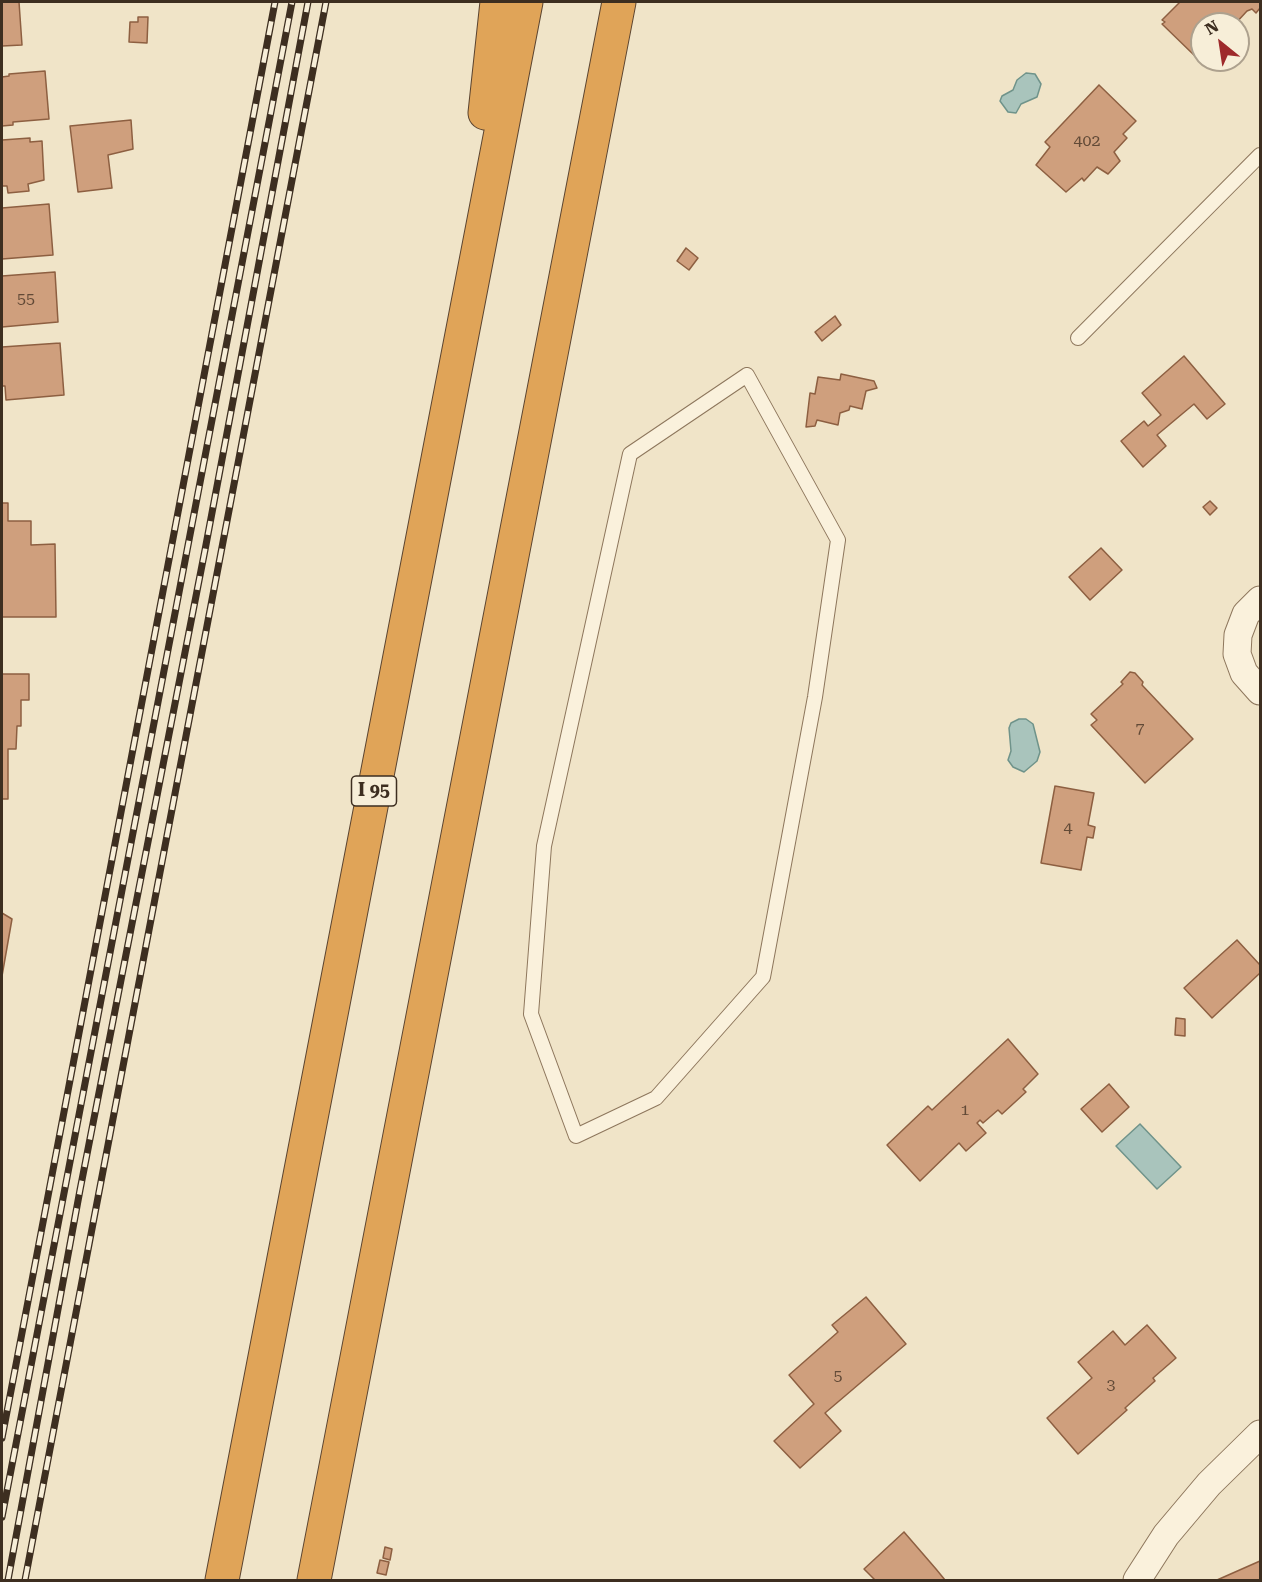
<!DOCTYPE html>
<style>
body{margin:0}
#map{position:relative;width:1262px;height:1582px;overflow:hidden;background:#f0e4c8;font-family:"Roboto Serif",serif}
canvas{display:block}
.frame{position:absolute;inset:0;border:3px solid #3d2e20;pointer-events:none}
.north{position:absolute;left:1190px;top:12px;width:60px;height:60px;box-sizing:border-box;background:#f7eed8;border:2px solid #ada18e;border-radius:50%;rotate:330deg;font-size:16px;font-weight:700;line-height:24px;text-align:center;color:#3d2e20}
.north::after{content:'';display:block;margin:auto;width:21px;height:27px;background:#9e2a2b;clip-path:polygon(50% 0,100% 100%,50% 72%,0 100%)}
</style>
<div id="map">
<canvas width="1262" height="1582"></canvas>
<div class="frame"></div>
<div class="north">N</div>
</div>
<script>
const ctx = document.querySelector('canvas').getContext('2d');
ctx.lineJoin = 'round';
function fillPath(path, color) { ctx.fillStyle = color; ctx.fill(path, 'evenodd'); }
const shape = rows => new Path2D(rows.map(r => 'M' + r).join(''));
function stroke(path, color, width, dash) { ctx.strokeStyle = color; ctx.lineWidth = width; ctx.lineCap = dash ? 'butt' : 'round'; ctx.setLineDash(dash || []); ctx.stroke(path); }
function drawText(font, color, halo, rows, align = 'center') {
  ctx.font = font + ' "Roboto Serif",serif'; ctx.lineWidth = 4.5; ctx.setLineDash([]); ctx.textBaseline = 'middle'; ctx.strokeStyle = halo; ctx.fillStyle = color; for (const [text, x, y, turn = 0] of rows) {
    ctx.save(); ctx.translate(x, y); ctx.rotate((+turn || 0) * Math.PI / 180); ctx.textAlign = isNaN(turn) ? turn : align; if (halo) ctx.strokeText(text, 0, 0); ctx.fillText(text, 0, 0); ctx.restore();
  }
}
const water = shape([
 [1026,73,1035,74,1041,84,1037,97,1021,104,1016,113,1008,112,1000,101,1002,96,1013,90,1017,80,1026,73],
 [1019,719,1026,719,1033,724,1040,752,1037,761,1024,772,1013,767,1008,760,1011,751,1009,728,1011,723,1019,719],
 [1140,1124,1181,1167,1157,1189,1116,1146,1140,1124]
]);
const building = shape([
 [2,2,19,2,22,45,2,46,2,2],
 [1180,2,1260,2,1260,8,1256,13,1252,9,1247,11,1235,24,1230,21,1227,24,1202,24,1202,54,1196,57,1162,24,1165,22,1162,20,1180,2],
 [138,17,148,17,147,43,129,42,130,22,138,22,138,17],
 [45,71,49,119,13,122,13,125,2,126,2,77,9,76,9,74,45,71],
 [1099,85,1136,121,1123,134,1127,138,1114,152,1120,161,1108,174,1097,167,1084,181,1082,178,1066,192,1036,165,1050,147,1045,142,1099,85],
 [131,120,133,149,108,155,112,188,78,192,70,126,131,120],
 [30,138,30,142,42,141,44,180,28,184,29,191,8,193,7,186,2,186,2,140,30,138],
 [49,204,53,255,2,259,2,208,49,204],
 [686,248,698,258,689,270,677,261,686,248],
 [55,272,58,322,2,327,2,276,55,272],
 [835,316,841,325,822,341,815,332,835,316],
 [60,343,64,395,6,400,5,386,2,386,2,347,60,343],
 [1184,356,1225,404,1207,419,1194,404,1157,435,1166,446,1143,467,1121,441,1144,421,1148,426,1161,415,1142,393,1184,356],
 [841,374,874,381,877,388,866,391,862,409,850,406,849,410,840,413,838,425,817,420,815,426,806,427,810,393,815,394,818,377,840,380,841,374],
 [1210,501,1217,508,1210,515,1203,507,1210,501],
 [2,503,8,503,8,521,31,521,31,545,55,544,56,617,2,617,2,503],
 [1101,548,1122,570,1090,600,1069,577,1101,548],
 [1130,672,1135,673,1143,682,1142,685,1193,739,1145,783,1091,725,1097,720,1091,714,1123,684,1121,682,1130,672],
 [2,674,29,674,29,700,21,700,21,726,17,726,16,749,8,749,8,799,2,799,2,674],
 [1055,786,1094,793,1088,825,1095,827,1093,838,1087,837,1081,870,1041,863,1055,786],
 [2,913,12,919,2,976,2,913],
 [1237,940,1260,965,1260,973,1212,1018,1184,988,1237,940],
 [1176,1018,1185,1019,1185,1036,1175,1035,1176,1018],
 [1008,1039,1038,1074,1023,1089,1026,1092,1002,1114,998,1110,983,1123,980,1120,977,1123,986,1133,966,1151,959,1143,920,1181,887,1145,928,1106,932,1110,1008,1039],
 [1109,1084,1129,1107,1102,1132,1081,1109,1109,1084],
 [866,1297,906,1344,825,1413,841,1431,800,1468,774,1441,814,1404,789,1375,838,1332,832,1325,866,1297],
 [1147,1325,1176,1358,1153,1378,1155,1381,1125,1408,1127,1410,1078,1454,1047,1418,1092,1378,1078,1362,1113,1331,1125,1345,1147,1325],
 [904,1532,936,1569,945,1580,875,1580,864,1569,904,1532],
 [385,1547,392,1549,390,1560,383,1558,385,1547],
 [380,1560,389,1562,386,1575,377,1573,380,1560],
 [1260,1561,1260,1580,1217,1580,1260,1561]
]);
const service = shape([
 [1078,338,1260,155],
 [747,375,838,540,815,697,763,977,656,1098,576,1136,531,1014,544,846,630,454,747,375]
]);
const minor = shape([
 [1260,600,1246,614,1238,635,1237,654,1244,673,1260,691],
 [1137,1580,1166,1535,1209,1484,1260,1434]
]);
const motorway = shape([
 [485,113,497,2],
 [222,1580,526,2],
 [314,1580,619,2]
]);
const rail = shape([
 [2,1438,275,2],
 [2,1517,292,2],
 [8,1580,80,1190,205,550,308,2],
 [25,1580,326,2]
]);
const numberNames = [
 ["402",1087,141],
 ["55",26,299],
 ["7",1140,728],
 ["4",1068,828],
 ["1",965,1110],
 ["5",838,1376],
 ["3",1111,1385]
];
const shields = [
 [374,791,45]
];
const shieldNames = [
 ["I 95",374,791]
];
fillPath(water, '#a9c4bc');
stroke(water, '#6f938a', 1.5);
fillPath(building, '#cf9f7d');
stroke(building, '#8d5f41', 1.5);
stroke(service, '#8d765c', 16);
stroke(minor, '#8d765c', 29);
stroke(motorway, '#5b4430', 35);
stroke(service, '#faf1dc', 14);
stroke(minor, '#faf1dc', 27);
stroke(motorway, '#e0a458', 33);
stroke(rail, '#3d2e20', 7);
stroke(rail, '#f7eed8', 4.5, [14]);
drawText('16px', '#624a37', null, numberNames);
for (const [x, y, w] of shields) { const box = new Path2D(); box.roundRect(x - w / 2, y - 15, w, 30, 4.5); ctx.fillStyle = '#f7eed8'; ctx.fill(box); stroke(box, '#3d2e20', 1.5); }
drawText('bold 18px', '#3d2e20', null, shieldNames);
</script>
